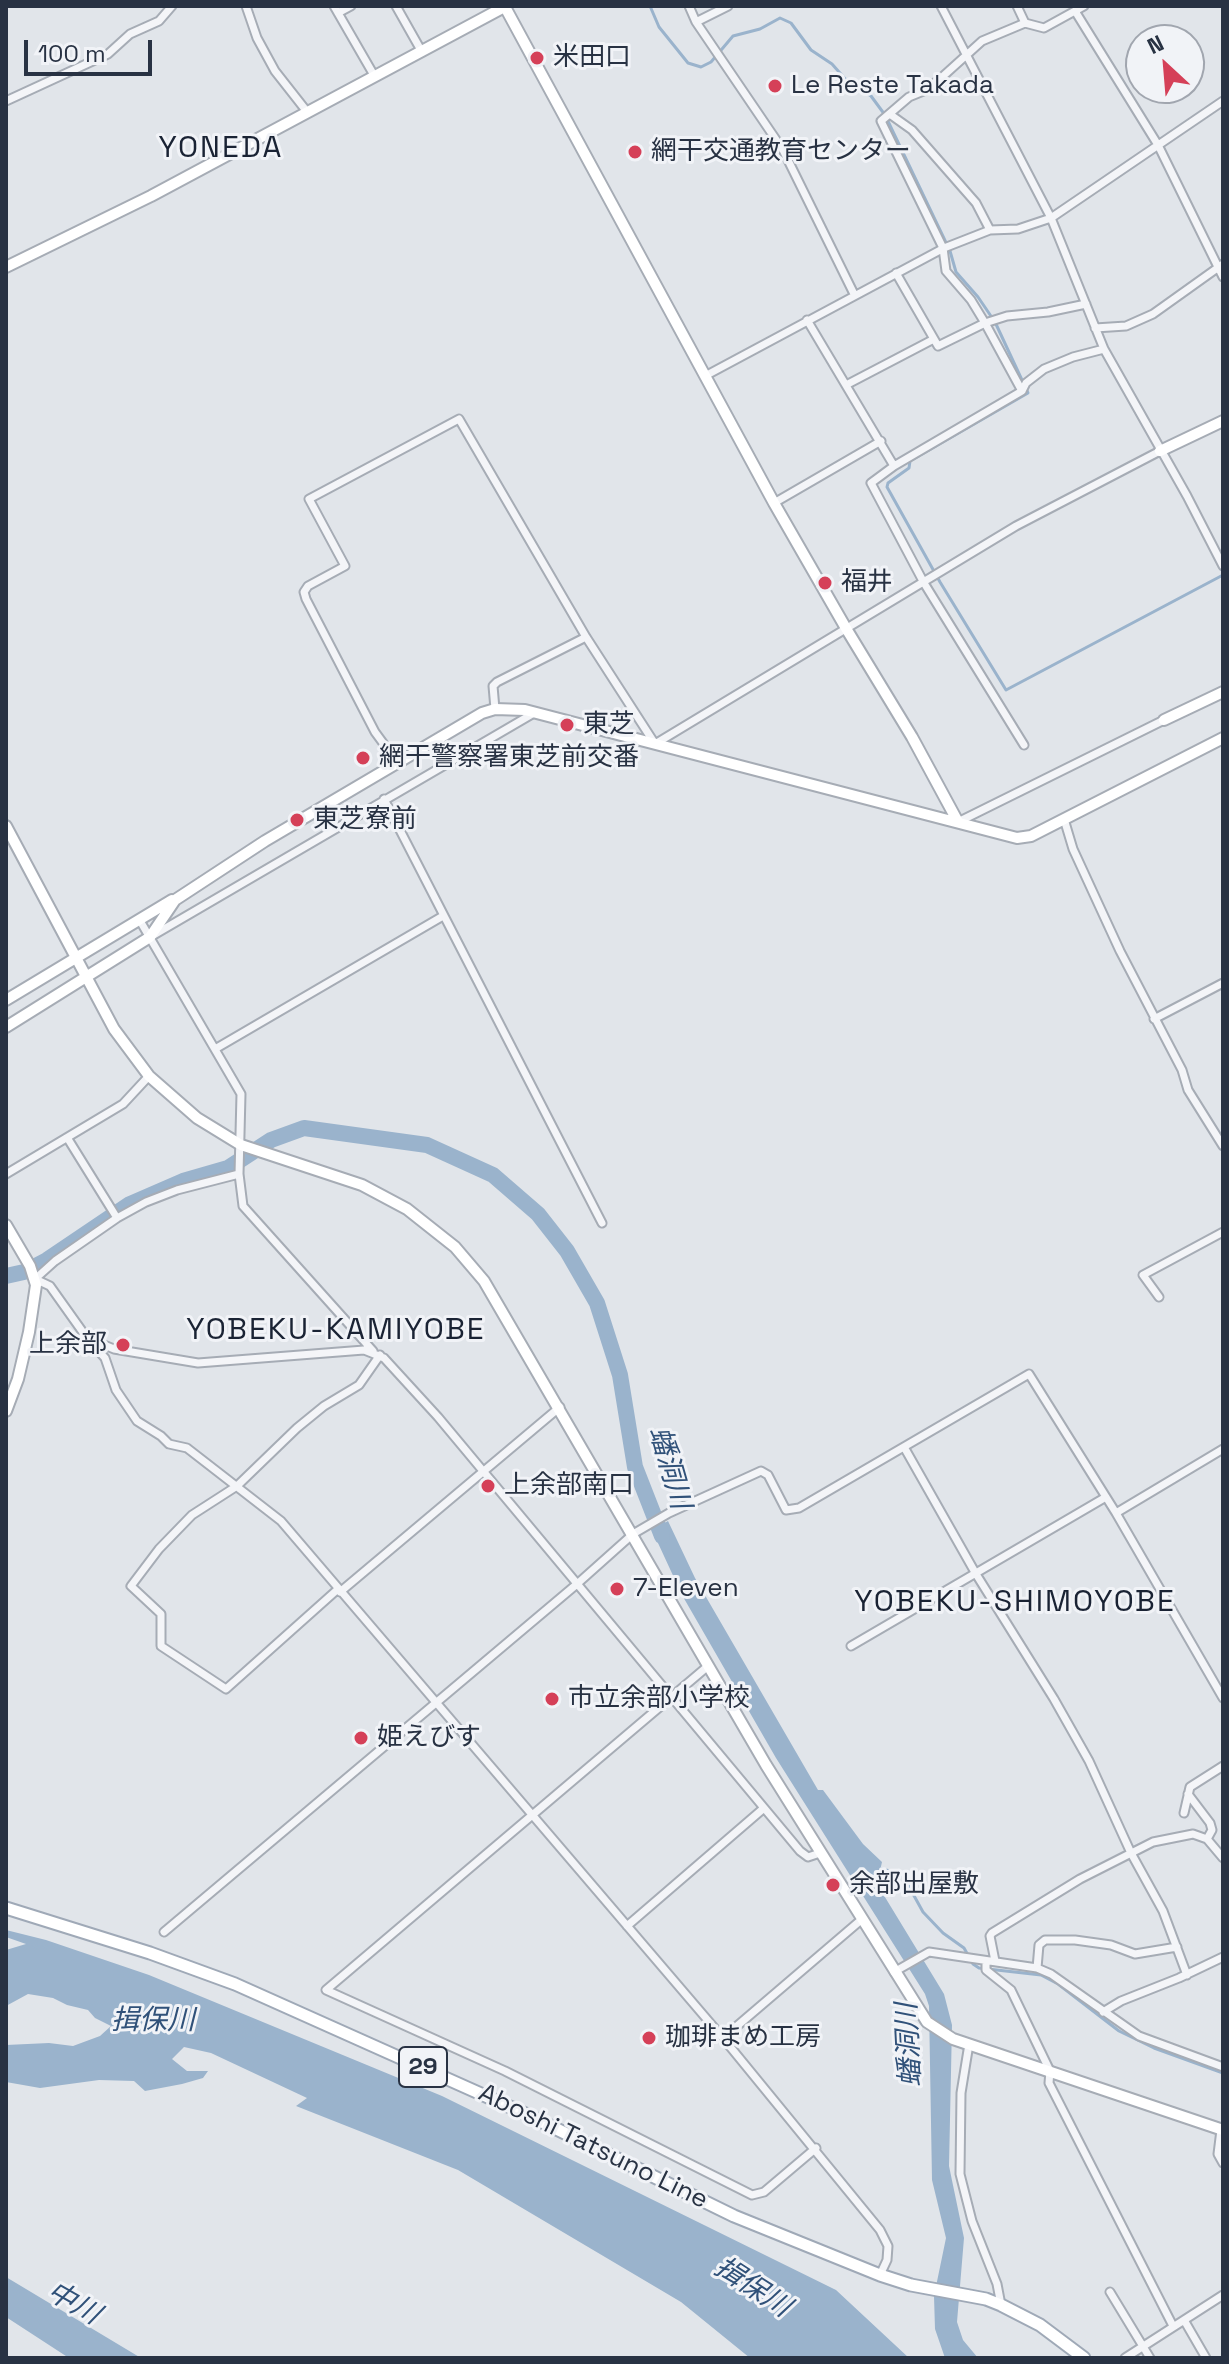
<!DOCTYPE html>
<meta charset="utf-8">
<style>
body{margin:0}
#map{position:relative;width:1229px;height:2364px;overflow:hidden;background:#e1e5ea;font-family:"Space Grotesk",sans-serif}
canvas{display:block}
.frame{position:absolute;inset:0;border:8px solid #283243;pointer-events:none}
.north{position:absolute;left:1125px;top:24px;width:80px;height:80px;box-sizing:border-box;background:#f1f3f7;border:2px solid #a1a6af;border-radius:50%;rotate:334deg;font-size:22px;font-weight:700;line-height:32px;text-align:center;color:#283243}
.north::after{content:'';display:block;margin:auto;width:28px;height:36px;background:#d54058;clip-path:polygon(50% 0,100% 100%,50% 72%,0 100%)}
.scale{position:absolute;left:24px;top:40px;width:128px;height:36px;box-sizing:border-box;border:4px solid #283243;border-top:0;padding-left:10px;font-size:24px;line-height:28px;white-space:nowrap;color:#283243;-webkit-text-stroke:6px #f1f3f7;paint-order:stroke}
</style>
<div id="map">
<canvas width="1229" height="2364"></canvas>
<div class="frame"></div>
<div class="north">N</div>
<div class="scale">100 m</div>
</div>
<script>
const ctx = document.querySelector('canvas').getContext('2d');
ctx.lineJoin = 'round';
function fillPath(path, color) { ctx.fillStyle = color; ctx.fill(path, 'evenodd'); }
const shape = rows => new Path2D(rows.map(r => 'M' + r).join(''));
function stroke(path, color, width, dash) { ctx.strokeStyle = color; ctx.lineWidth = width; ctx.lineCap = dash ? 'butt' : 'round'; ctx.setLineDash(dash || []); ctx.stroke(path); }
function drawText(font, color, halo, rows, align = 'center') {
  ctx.font = font + ' "Space Grotesk","Noto Sans JP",sans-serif'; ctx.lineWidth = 6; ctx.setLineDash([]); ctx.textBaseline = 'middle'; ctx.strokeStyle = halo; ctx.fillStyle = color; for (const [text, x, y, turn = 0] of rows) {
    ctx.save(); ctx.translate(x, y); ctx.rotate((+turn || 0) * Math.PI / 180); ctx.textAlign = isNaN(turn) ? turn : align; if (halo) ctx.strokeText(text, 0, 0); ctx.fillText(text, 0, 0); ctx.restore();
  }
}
const water = shape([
 [668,1521,695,1578,818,1790,823,1790,863,1844,882,1862,877,1884,944,1994,952,2025,949,2166,964,2238,957,2322,963,2340,978,2358,945,2358,935,2329,934,2296,946,2238,932,2180,929,2006,925,1994,776,1758,682,1595,652,1530],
 [6,1930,46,1940,149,1975,442,2096,836,2290,909,2358,750,2358,681,2302,458,2170,296,2106,307,2098,211,2053,184,2047,172,2059,187,2071,208,2071,203,2078,182,2084,145,2091,134,2081,99,2080,40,2088,6,2082,6,2045,49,2043,73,2046,100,2036,111,2026,95,2018,88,2010,67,2005,53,1998,28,1994,6,2006,6,1950,26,1944,6,1937],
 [6,2277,141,2358,69,2358,6,2317]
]);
const stream = shape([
 [650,6,659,27,688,63,701,67,711,62,733,36,760,29,780,18,791,23,811,50,832,64,847,81,871,96,885,115,950,251,956,272,978,297,995,322,1028,393,910,461,909,468,888,483,887,487,940,582,1006,690,1223,575],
 [878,1868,902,1874,923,1912,943,1933,964,1948,973,1964,979,1968,1041,1975,1058,1984,1119,2031,1154,2048,1223,2073]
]);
const river = shape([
 [6,1276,24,1272,47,1260,130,1204,183,1181,228,1168,271,1140,304,1128,427,1145,493,1175,538,1214,567,1251,597,1303,620,1375,635,1467,662,1536]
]);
const street = shape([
 [246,6,257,38,275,71,308,113],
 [334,6,375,77],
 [396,6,422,52],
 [689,6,696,22,728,6],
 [941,6,1051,218,1104,349,1187,496,1223,566],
 [1017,6,1025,23],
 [1075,11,1158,145,1223,277],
 [338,13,351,6],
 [696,22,783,150,854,294],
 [6,101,108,54,130,34,159,21,172,6],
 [891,115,912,130,976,203,990,230],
 [807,320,894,466],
 [1095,328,1126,326,1153,314,1223,264],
 [934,339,938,346,985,323,971,300,946,271,943,248,881,121,909,97,926,90,941,78,982,41,1025,23,1044,28,1084,6],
 [705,376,944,248,990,230,1018,229,1051,218,1223,101],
 [846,385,934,339,896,273],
 [1022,391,985,323,1007,316,1048,312,1086,304],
 [774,503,881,441],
 [495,709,493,686,497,682,586,637],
 [1024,745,924,583,871,483,894,466,1022,391,1026,383,1044,369,1073,357,1104,349],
 [397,762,375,732,306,599,304,592,308,586,345,566,309,499,459,419,586,637,655,744,1016,526,1160,451],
 [384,799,602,1223],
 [1064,819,1073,849,1120,951,1182,1070,1188,1090,1223,1146],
 [958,822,1164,720],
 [139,919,241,1094,239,1174,243,1206,373,1351],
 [152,936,534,713],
 [1154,1019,1223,983],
 [215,1049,443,916],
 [68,1139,117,1218],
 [6,1174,123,1104,149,1076],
 [35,1279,50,1286,87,1338,114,1349,198,1363,364,1350,384,1358,438,1417,800,1851,808,1857,820,1853],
 [35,1279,55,1261,117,1218,146,1202,177,1190,239,1174],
 [1159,1297,1143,1275,1223,1232],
 [87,1338,105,1358,116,1390,137,1421,161,1436,169,1444,187,1448,281,1521,723,2038,880,2230,888,2246,887,2260,880,2275],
 [904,1447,976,1574,1054,1699,1089,1761,1131,1853,1163,1911,1187,1975],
 [1116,1513,1223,1449],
 [338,1589,226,1689,161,1646,161,1614,131,1586,159,1549,192,1515,237,1486,297,1428,324,1406,359,1385,380,1355],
 [340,1592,560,1407],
 [851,1646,1106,1497],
 [708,1666,326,1990,505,2071,752,2195,764,2192,816,2148],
 [1188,1794,1210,1823,1212,1830,1207,1839],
 [1184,1813,1190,1787,1223,1766],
 [627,1926,764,1808],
 [164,1932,577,1584,633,1534,669,1513,761,1471,768,1475,786,1510,799,1508,1029,1374,1116,1513,1223,1698],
 [986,1961,986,1970,1011,1990,1050,2071,1049,2083,1173,2326],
 [995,1961,990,1936,992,1933,1080,1879,1153,1842,1193,1834,1207,1839,1223,1858],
 [1037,1968,1039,1945,1045,1940,1075,1940,1111,1945,1135,1954,1177,1947],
 [894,1972,929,1952,1037,1968,1051,1974,1139,2036,1223,2067],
 [1103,2012,1121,2001,1179,1978,1223,1957],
 [723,2038,861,1920],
 [969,2044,961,2093,960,2174,972,2221,997,2284,1001,2305],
 [1221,2130,1218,2154,1223,2163],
 [1110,2292,1150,2358],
 [1184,2320,1206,2358],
 [1125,2358,1223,2295]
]);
const secondary = shape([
 [505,7,774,503,847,630,912,737,958,822],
 [6,267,151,196,506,6],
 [1160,451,1223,421],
 [1164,720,1223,692],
 [6,826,114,1029,149,1076,197,1118,241,1145,362,1185,407,1209,455,1247,484,1281,766,1765,927,2022,953,2039,1223,2130],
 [6,1000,172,900],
 [6,1027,150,937,175,900,265,841,482,713,495,709,525,710,1017,838,1031,836,1223,738],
 [6,1225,30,1266,36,1285,29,1332,18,1379,6,1411]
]);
const primary = shape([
 [6,1908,150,1953,235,1984,528,2115,734,2216,880,2275,911,2285,986,2299,1001,2305,1040,2325,1084,2358]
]);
const markers = [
 [537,58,8,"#d54058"],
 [775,86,8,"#d54058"],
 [635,152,8,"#d54058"],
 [825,583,8,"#d54058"],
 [567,725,8,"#d54058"],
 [363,758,8,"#d54058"],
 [297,820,8,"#d54058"],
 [123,1345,8,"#d54058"],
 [488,1486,8,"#d54058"],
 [617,1589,8,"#d54058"],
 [552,1699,8,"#d54058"],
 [361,1738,8,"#d54058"],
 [833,1885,8,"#d54058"],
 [649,2038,8,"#d54058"]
];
const shields = [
 [423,2067,48]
];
const shieldNames = [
 ["29",423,2067]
];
const poiNames = [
 ["米田口",553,58],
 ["Le Reste Takada",791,86],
 ["網干交通教育センター",651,152],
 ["福井",841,583],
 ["東芝",583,725],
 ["網干警察署東芝前交番",379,758],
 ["東芝寮前",313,820],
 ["上余部",107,1345,"right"],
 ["上余部南口",504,1486],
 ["7-Eleven",633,1589],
 ["市立余部小学校",568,1699],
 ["姫えびす",377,1738],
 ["余部出屋敷",849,1885],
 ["珈琲まめ工房",665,2038]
];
const streetNames = [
 ["Aboshi Tatsuno Line",593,2147,26]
];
const waterNames = [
 ["蟠洞川",669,1468,74],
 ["揖保川",153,2021],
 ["蟠洞川",910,2045,-93],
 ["揖保川",752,2288,33],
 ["中川",73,2304,30]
];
const quarterNames = [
 ["YONEDA",221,149],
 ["YOBEKU-KAMIYOBE",336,1331],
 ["YOBEKU-SHIMOYOBE",1015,1603]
];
fillPath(water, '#9ab3cc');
stroke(stream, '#9ab3cc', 3);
stroke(river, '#9ab3cc', 16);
stroke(street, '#a6acb5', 11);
stroke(secondary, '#a6acb5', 14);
stroke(primary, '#9fa9b7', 15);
stroke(street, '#f4f5f8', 7);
stroke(secondary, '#fff', 10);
stroke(primary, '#fff', 11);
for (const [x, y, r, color] of markers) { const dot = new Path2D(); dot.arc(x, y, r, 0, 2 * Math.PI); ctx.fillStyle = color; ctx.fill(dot); stroke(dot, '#f1f3f7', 3); }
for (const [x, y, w] of shields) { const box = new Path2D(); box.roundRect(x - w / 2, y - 20, w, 40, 6); ctx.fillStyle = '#f1f3f7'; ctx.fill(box); stroke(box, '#283243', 2); }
drawText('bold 24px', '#283243', null, shieldNames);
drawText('26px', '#283243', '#f1f3f7', poiNames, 'left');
drawText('26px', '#283243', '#f1f3f7', streetNames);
drawText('italic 28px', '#305179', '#f1f3f7', waterNames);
ctx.letterSpacing = '2px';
drawText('30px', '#1a2334', '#f1f3f7', quarterNames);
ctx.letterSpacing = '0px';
</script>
